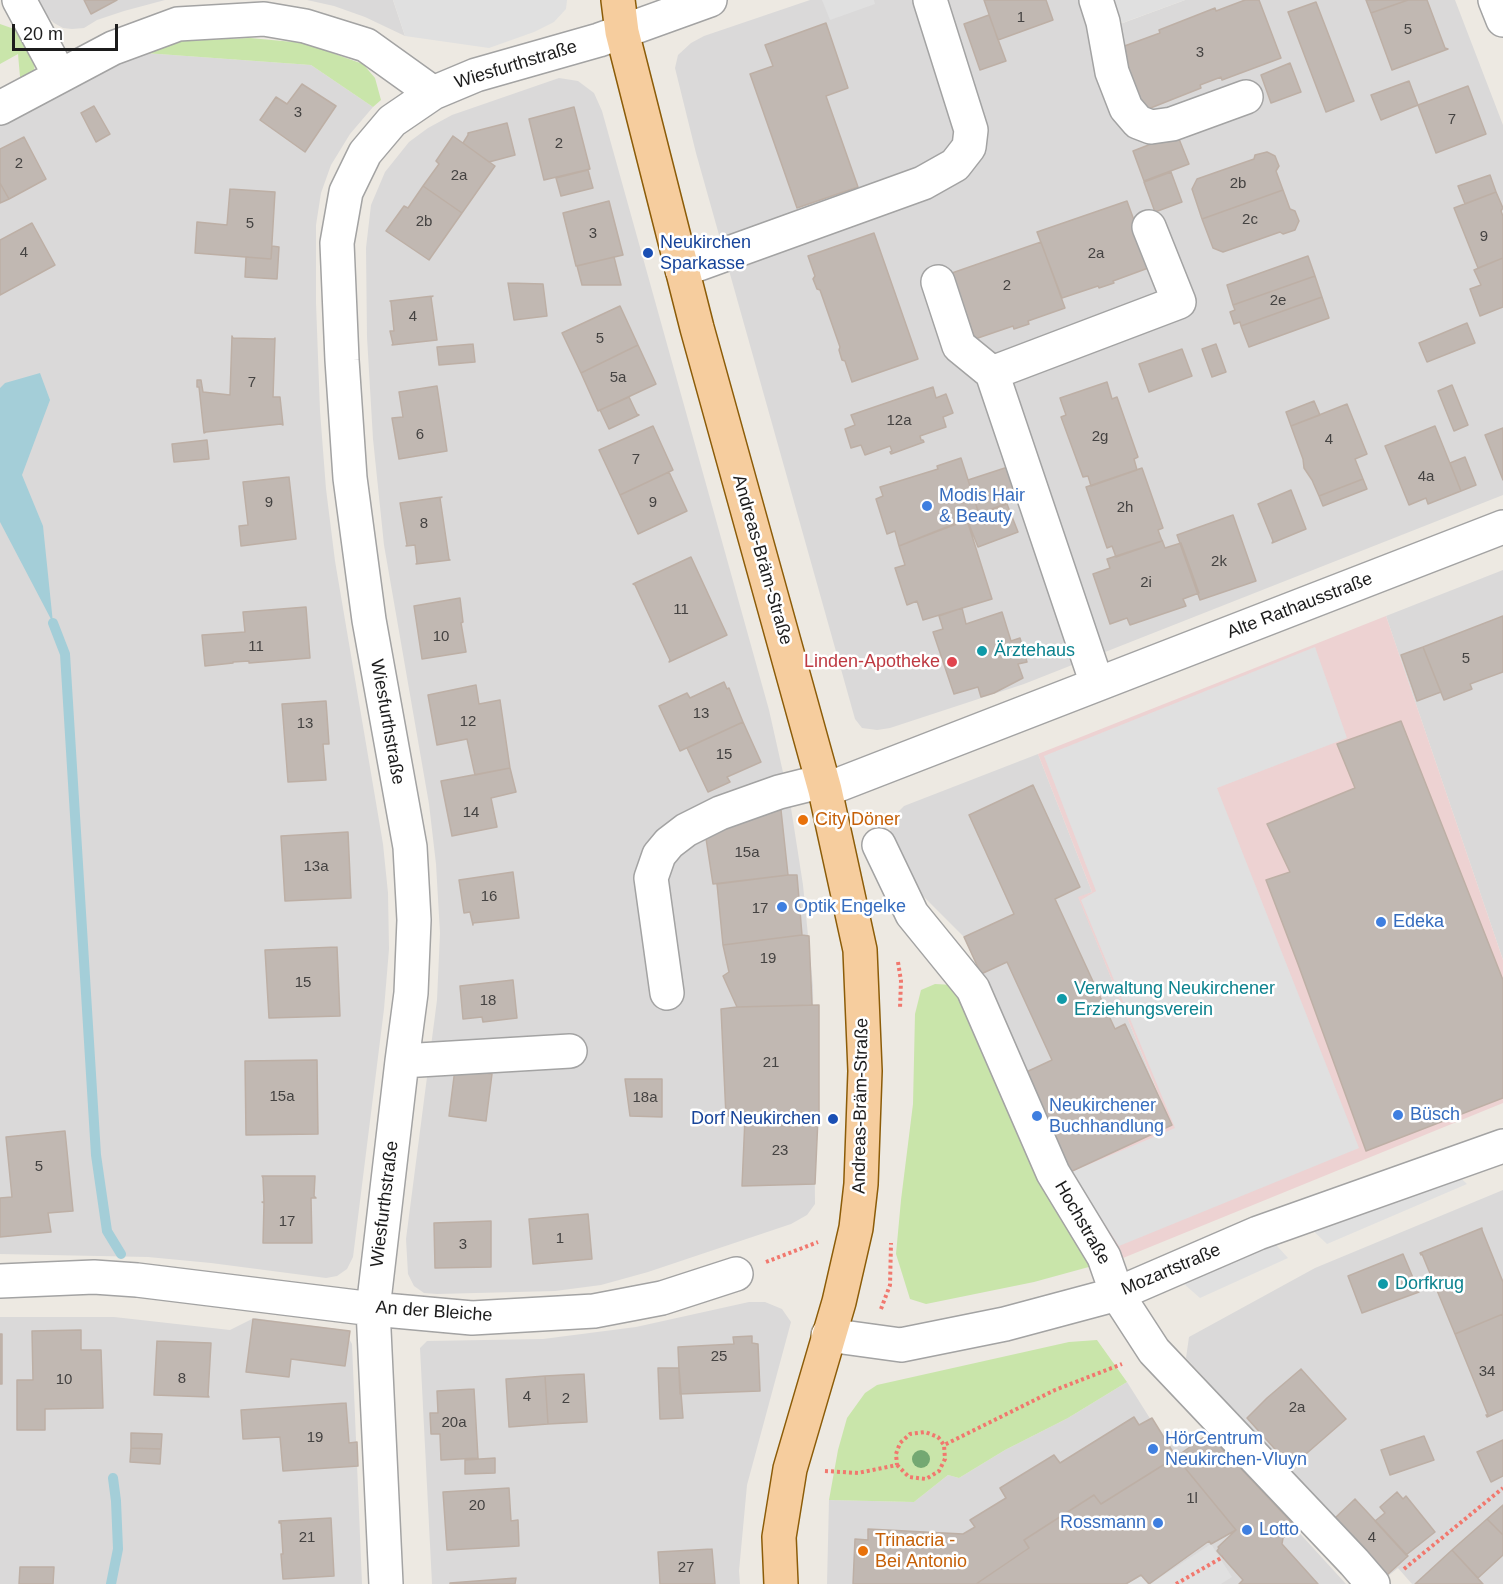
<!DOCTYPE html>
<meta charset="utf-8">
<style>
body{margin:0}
#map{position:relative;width:1503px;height:1584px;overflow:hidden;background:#ede9e2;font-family:Helvetica,sans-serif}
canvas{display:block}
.scale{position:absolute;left:12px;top:24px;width:106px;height:27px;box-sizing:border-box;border:3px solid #1c1c1c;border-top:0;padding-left:8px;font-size:18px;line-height:21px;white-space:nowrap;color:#1c1c1c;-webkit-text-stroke:4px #fff;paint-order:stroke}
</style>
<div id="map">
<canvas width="1503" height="1584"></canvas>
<div class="scale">20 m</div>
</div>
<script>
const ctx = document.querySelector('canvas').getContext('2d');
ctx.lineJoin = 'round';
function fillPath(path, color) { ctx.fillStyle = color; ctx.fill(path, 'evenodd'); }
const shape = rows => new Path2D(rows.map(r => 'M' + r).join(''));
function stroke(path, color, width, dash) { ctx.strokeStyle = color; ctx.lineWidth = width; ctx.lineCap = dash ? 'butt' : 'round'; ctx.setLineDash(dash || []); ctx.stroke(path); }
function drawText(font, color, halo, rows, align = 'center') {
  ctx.font = font + ' Helvetica,sans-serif'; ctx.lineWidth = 5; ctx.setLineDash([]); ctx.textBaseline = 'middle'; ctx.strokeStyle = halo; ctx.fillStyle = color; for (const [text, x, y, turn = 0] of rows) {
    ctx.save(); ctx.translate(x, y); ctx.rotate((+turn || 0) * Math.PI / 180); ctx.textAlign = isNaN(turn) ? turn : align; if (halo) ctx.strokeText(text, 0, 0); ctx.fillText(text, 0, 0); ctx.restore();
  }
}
const residential = shape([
 [39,0,165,0,124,11,97,20,84,28,72,29,63,28,54,23,47,16],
 [307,0,393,0,405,36,365,17,334,6],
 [810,0,1080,0,1093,34,1185,0,1455,0,1503,125,1503,495,1024,684,890,728,877,730,862,728,855,719,696,153,675,68,678,55,691,43,704,36],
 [145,53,311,65,373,107,350,134,331,165,321,193,316,225,316,303,320,411,326,489,335,561,383,844,388,893,389,949,384,1009,353,1257,347,1269,337,1276,326,1278,211,1263,148,1257,0,1254,0,124,81,81],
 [559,78,578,81,594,93,602,111,769,710,791,808,803,885,813,986,815,1204,807,1215,791,1224,648,1272,601,1285,555,1291,437,1294,424,1293,414,1286,408,1274,406,1239,437,1000,440,933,436,864,429,804,384,545,373,439,367,337,366,248,371,205,385,172,409,142,428,128,452,115],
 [1503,570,1503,960,1386,616],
 [1038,754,1092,892,1079,898,1171,1126,1066,1173,964,937,910,883,891,841,890,827,895,815,904,806],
 [1503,1190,1503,1584,1412,1584,1398,1568,1387,1577,1186,1358,1189,1337,1315,1268],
 [749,1302,765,1302,782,1309,791,1322,747,1485,739,1571,740,1584,432,1584,420,1348,427,1341,543,1339,636,1327],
 [0,1317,114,1317,230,1330,254,1318,344,1330,352,1344,362,1584,0,1584],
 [1127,1382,1168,1447,1188,1435,1197,1444,1209,1434,1346,1584,827,1584,829,1500,914,1502,948,1475,959,1478,1005,1450,1068,1418]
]);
const commercial = shape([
 [1386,616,1503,960,1503,1103,1123,1258,1066,1173,1171,1125,1078,897,1092,892,1038,754]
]);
const grass = shape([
 [0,24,17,30,36,57,33,77,21,88,18,54,0,64],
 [250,38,304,43,363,64,375,78,381,100,373,107,311,65,145,53,179,41],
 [935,984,954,985,1096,1265,1034,1282,926,1304,910,1299,896,1254,901,1200,913,1104,915,1014,921,990],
 [1097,1340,1127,1382,1068,1418,1005,1450,959,1478,948,1475,914,1502,829,1500,838,1450,847,1418,865,1393,877,1385,1069,1342]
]);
const parking = shape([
 [393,0,567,0,566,9,554,22,534,32,489,48,405,36],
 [822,0,874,0,875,4,830,20],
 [1114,0,1185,0,1122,23],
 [1315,647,1347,738,1217,788,1359,1148,1119,1246,1071,1172,1175,1128,1081,900,1096,891,1044,756],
 [1445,1163,1467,1184,1327,1244,1305,1223],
 [1269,1237,1288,1258,1200,1298,1176,1277],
 [1211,1544,1232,1577,1221,1584,1126,1584,1141,1575,1150,1584]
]);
const water = shape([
 [40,373,50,400,22,475,43,526,53,623,0,522,0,388,5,383]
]);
const stream = shape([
 [53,623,65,654,96,1155,107,1231,121,1254],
 [111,1584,118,1549,116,1501,113,1478]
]);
const building = shape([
 [84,0,117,0,91,14,84,0],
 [984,0,1046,0,1053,20,998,40,984,0],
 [1245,0,1259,0,1281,58,1222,80,1221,77,1200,85,1201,88,1143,111,1119,48,1160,33,1159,30,1215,8,1216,11,1245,0],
 [1366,0,1408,0,1371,13,1366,0],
 [1408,0,1427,0,1445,48,1448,49,1392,70,1371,13,1408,0],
 [1316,2,1354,101,1326,112,1288,12,1316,2],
 [989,15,1006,61,980,70,964,24,989,15],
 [826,23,848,88,826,96,858,187,797,208,750,74,773,66,765,45,826,23],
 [1290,63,1301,92,1271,103,1261,75,1290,63],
 [1409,81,1418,105,1381,120,1371,95,1409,81],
 [302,84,336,106,305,152,260,120,276,97,287,104,302,84],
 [1468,86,1486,134,1436,153,1418,105,1468,86],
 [94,106,110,134,96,142,81,113,94,106],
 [574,107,590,169,544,180,529,119,574,107],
 [507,123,515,155,489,162,463,143,468,135,468,133,507,123],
 [1177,134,1189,164,1144,181,1133,151,1177,134],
 [453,136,495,166,462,213,423,186,439,164,436,161,453,136],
 [24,137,46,179,9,199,0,183,0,149,24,137],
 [1267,152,1275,156,1279,166,1276,171,1283,190,1202,219,1192,189,1197,179,1254,159,1255,155,1267,152],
 [588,170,593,188,561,196,556,178,588,170],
 [1171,172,1182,202,1155,212,1144,182,1171,172],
 [1490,175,1496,192,1465,204,1458,186,1490,175],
 [0,183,9,199,0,203,0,183],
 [423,186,462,213,429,260,386,231,404,206,408,208,423,186],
 [230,189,275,192,271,259,195,253,197,222,227,225,230,189],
 [1283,190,1290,209,1295,211,1299,221,1295,230,1283,234,1280,232,1223,252,1213,248,1202,219,1283,190],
 [1496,192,1503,208,1501,211,1503,216,1503,258,1478,268,1454,208,1496,192],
 [609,201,623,255,576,266,563,213,609,201],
 [1127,201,1151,267,1113,281,1114,283,1099,288,1098,286,1062,298,1037,232,1127,201],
 [32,223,55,265,0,295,0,240,32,223],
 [874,233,918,359,852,382,845,361,842,360,839,350,840,347,820,290,817,289,813,279,815,276,808,256,874,233],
 [1041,242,1065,308,1028,321,1029,324,1014,329,1013,326,975,339,952,273,1041,242],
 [272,246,279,247,277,279,245,277,246,257,271,259,272,246],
 [1308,256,1315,276,1233,305,1227,285,1308,256],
 [614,257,621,285,582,285,577,266,614,257],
 [1503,258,1503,307,1480,316,1470,289,1481,285,1474,270,1503,258],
 [1315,276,1322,297,1241,326,1240,322,1234,324,1230,312,1235,310,1233,305,1315,276],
 [508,283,543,284,547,316,514,320,508,283],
 [433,296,431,297,437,340,392,345,393,344,390,331,394,331,391,302,390,301,433,296],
 [1322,297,1329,318,1249,347,1241,326,1322,297],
 [620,306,638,345,581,373,562,333,620,306],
 [1467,323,1475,343,1427,362,1419,343,1467,323],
 [232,336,233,338,274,339,275,338,273,397,280,397,283,425,281,424,206,432,204,433,199,387,197,387,197,380,201,380,203,392,230,395,232,336],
 [473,344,475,362,439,365,437,347,473,344],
 [1216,344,1226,372,1212,377,1202,349,1216,344],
 [638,345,656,384,598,411,581,373,638,345],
 [1182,349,1192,376,1149,392,1139,364,1182,349],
 [1107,382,1112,399,1117,397,1138,457,1134,459,1137,470,1091,486,1088,476,1083,477,1061,417,1066,415,1060,398,1107,382],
 [1452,385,1468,425,1454,431,1438,391,1452,385],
 [437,386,447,451,399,459,392,418,403,417,399,392,437,386],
 [933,387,936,398,946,394,953,413,943,417,946,427,920,436,921,440,923,440,924,442,891,454,890,452,892,451,890,446,865,455,861,445,851,448,845,429,855,425,851,415,933,387],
 [629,397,637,414,639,415,609,429,600,410,629,397],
 [1314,401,1320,415,1291,426,1286,412,1314,401],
 [1347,404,1367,454,1355,459,1363,479,1319,496,1312,480,1304,468,1303,459,1291,426,1347,404],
 [653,426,673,470,620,495,599,450,653,426],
 [1435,426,1461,491,1428,504,1426,498,1409,505,1385,446,1435,426],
 [1503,428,1503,480,1485,435,1503,428],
 [207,440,209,459,174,462,172,444,207,440],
 [1465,457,1476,485,1461,491,1450,463,1465,457],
 [961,458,979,514,899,546,895,531,887,534,876,499,883,496,880,487,938,469,937,466,961,458],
 [1014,465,1025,496,979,514,968,480,1014,465],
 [1142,468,1163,528,1158,530,1162,541,1116,557,1112,546,1107,548,1086,487,1142,468],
 [669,472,687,511,638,534,620,495,669,472],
 [289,477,296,539,241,546,239,526,248,525,243,482,289,477],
 [1363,479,1367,489,1323,506,1319,496,1363,479],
 [1291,490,1306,529,1272,543,1273,541,1258,504,1291,490],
 [442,497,440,498,449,559,450,560,416,564,417,563,415,545,406,546,407,545,400,503,442,497],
 [1007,504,1018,532,978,547,967,519,1007,504],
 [1233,515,1256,581,1200,600,1177,535,1233,515],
 [967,520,992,599,923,620,917,601,907,605,895,568,905,565,899,546,967,520],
 [1162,540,1165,548,1181,543,1199,593,1183,599,1186,606,1130,625,1127,618,1110,624,1093,574,1110,568,1107,559,1162,541,1162,540],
 [691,557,727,635,669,662,670,660,635,585,633,584,691,557],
 [460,598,463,622,461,623,466,652,422,659,414,606,460,598],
 [306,607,310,658,249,663,249,661,233,662,233,663,205,666,202,635,245,632,243,612,306,607],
 [962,608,966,624,1002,612,1011,641,1020,638,1027,662,1018,664,1023,678,994,693,981,697,978,687,954,694,933,632,943,629,939,616,962,608],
 [1503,616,1503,672,1470,684,1472,689,1444,700,1423,647,1503,616],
 [1423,647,1441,692,1417,701,1401,655,1423,647],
 [724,682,727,689,729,688,743,722,680,751,659,706,687,693,690,698,724,682],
 [476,685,479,704,500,700,510,768,475,775,467,739,437,745,428,695,476,685],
 [326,701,329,744,323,744,326,780,288,782,282,704,326,701],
 [1401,721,1503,980,1503,1098,1366,1151,1298,964,1266,880,1290,872,1267,824,1355,788,1337,744,1401,721],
 [743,722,761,762,727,777,730,782,708,792,687,748,743,722],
 [510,768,516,792,491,798,497,827,452,836,441,781,510,768],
 [1033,785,1080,887,1055,899,1115,1029,1125,1024,1172,1125,1068,1173,1022,1074,1052,1060,1007,962,981,974,964,937,1014,914,969,815,1033,785],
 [781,810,788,875,713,884,705,832,741,816,781,810],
 [348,832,351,898,285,901,281,836,348,832],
 [513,872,519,918,473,923,473,925,470,912,464,913,459,880,513,872],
 [788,875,797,875,802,935,723,945,717,884,788,875],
 [802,935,809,936,812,1005,737,1007,723,976,729,972,723,945,802,935],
 [337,947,340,1016,269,1018,265,950,337,947],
 [513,980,517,1018,483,1022,482,1017,463,1019,460,986,513,980],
 [819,1005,819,1116,726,1116,721,1009,737,1007,819,1005],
 [317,1060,318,1134,246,1135,245,1061,317,1060],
 [455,1069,492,1074,486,1121,449,1116,455,1069],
 [625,1079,662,1079,662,1117,630,1116,625,1079],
 [745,1118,818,1118,815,1184,742,1186,745,1118],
 [65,1131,73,1211,48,1213,51,1232,0,1237,0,1198,12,1197,6,1137,65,1131],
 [262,1176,315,1176,314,1196,316,1198,311,1198,312,1243,263,1243,264,1203,262,1202,264,1202,263,1178,262,1176],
 [588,1214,592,1259,533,1264,529,1219,588,1214],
 [491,1221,491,1267,435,1268,434,1223,491,1221],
 [1482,1228,1482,1230,1503,1282,1503,1314,1455,1334,1422,1254,1421,1255,1420,1253,1482,1228],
 [1403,1254,1419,1292,1362,1313,1348,1276,1403,1254],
 [1503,1314,1503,1410,1487,1417,1486,1415,1488,1415,1455,1334,1503,1314],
 [253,1319,350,1331,345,1366,291,1359,289,1377,246,1372,253,1319],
 [81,1330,81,1350,101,1350,103,1408,45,1409,45,1430,17,1430,17,1380,33,1380,32,1331,81,1330],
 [0,1334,2,1334,2,1384,0,1384,0,1334],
 [752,1336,752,1343,758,1344,760,1391,680,1394,678,1347,734,1344,733,1337,752,1336],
 [157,1341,211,1343,208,1395,209,1397,154,1395,157,1341],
 [658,1368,679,1368,683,1418,660,1419,658,1368],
 [1301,1369,1346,1419,1291,1467,1247,1418,1267,1398,1301,1369],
 [584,1374,587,1422,548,1424,545,1376,584,1374],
 [545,1376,548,1424,509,1427,506,1379,545,1376],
 [474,1389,478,1458,441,1460,440,1434,431,1434,430,1413,438,1413,437,1391,474,1389],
 [346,1403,349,1443,357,1442,358,1466,283,1471,280,1437,243,1439,241,1410,346,1403],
 [1134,1417,1139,1425,1152,1418,1176,1457,1101,1504,1094,1495,1024,1540,1029,1548,976,1584,853,1584,855,1539,868,1540,868,1529,963,1534,975,1527,970,1520,1006,1498,1000,1488,1054,1455,1060,1463,1134,1417],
 [131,1433,162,1434,161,1449,131,1448,131,1433],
 [1208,1434,1296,1527,1283,1538,1282,1544,1318,1584,1239,1584,1243,1580,1217,1551,1219,1548,1218,1547,1236,1530,1176,1457,1208,1434],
 [1424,1436,1434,1460,1390,1475,1381,1450,1424,1436],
 [1503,1440,1503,1476,1491,1482,1477,1452,1503,1440],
 [131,1448,161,1449,160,1464,130,1462,131,1448],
 [1176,1457,1236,1530,1211,1544,1209,1541,1149,1584,1141,1575,1126,1584,976,1584,1029,1548,1024,1540,1094,1495,1101,1504,1176,1457],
 [495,1458,495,1473,465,1474,465,1460,495,1458],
 [509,1488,511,1521,518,1520,519,1546,447,1550,443,1492,509,1488],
 [1397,1492,1403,1499,1406,1496,1435,1532,1406,1555,1375,1521,1385,1513,1380,1507,1397,1492],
 [1355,1499,1408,1556,1387,1575,1335,1518,1355,1499],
 [1503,1505,1503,1535,1487,1519,1503,1505],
 [331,1518,334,1576,283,1579,281,1554,283,1554,281,1523,279,1523,279,1521,331,1518],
 [1487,1519,1503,1535,1503,1555,1478,1578,1452,1550,1487,1519],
 [712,1549,715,1584,660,1584,658,1552,712,1549],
 [1452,1550,1483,1584,1415,1584,1452,1550],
 [20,1567,54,1567,53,1584,19,1584,20,1567],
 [516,1578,515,1584,450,1584,450,1583,516,1578]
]);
const path = shape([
 [898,962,901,981,900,1008],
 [766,1262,818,1242],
 [881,1309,890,1285,891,1243],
 [897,1465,909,1477,926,1479,939,1471,945,1459,944,1445],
 [825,1471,858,1473,897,1465,896,1454,900,1443,910,1434,925,1432,938,1437,944,1445,1055,1390,1122,1364],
 [1404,1569,1503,1488],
 [1176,1584,1223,1557]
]);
const minor = shape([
 [19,0,60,76],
 [1096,0,1103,22,1112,72,1126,108,1138,122,1151,127,1172,124,1246,97],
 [1495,0,1503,20],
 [0,108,113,48,178,24,264,19,305,26,366,45,433,93],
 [682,270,923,183,955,165,969,147,971,130,930,0],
 [938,282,959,346,992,373],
 [1097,684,992,373,1179,302,1149,227],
 [825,790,1503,527],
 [879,845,912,914,973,989,1053,1173,1104,1257,1117,1294,1154,1351,1354,1562,1373,1584],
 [667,993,651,878,659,855,669,843,686,830,720,813,779,792,823,781],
 [402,1061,570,1051],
 [0,1281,94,1277,137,1280,373,1309,472,1318,594,1311,662,1298,736,1274],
 [828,1335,901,1345,1005,1324,1117,1294,1258,1233,1503,1146],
 [386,1584,373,1309,402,1061,411,993,414,920,410,847,369,620,350,478,342,360,337,243,346,192,365,153,392,121,433,93,476,75,599,40,710,0]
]);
const major = shape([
 [618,0,622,32,697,328,825,790,860,950,865,1071,861,1184,856,1228,839,1302,790,1469,779,1537,781,1584]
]);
const trees = [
 [921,1459]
];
const markers = [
 [648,253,6,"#1a4fb4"],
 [927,506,6,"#3f7fe0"],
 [982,651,6,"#0f9aa8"],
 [952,662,6,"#e0444e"],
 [803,820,6,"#e8710a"],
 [782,907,6,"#3f7fe0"],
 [1381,922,6,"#3f7fe0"],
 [1062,999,6,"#0f9aa8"],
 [1398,1115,6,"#3f7fe0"],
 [1037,1116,6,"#3f7fe0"],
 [833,1119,6,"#1a4fb4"],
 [1383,1284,6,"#0f9aa8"],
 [1153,1449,6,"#3f7fe0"],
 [1158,1523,6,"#3f7fe0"],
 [1247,1530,6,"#3f7fe0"],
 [863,1551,6,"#e8710a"]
];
const numberNames = [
 ["1",1021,18],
 ["5",1408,30],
 ["3",1200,53],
 ["3",298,113],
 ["7",1452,120],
 ["2",559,144],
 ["2",19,164],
 ["2a",459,176],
 ["2b",1238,184],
 ["2c",1250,220],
 ["2b",424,222],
 ["5",250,224],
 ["3",593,234],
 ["9",1484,237],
 ["4",24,253],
 ["2a",1096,254],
 ["2",1007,286],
 ["2e",1278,301],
 ["4",413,317],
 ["5",600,339],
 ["5a",618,378],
 ["7",252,383],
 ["12a",899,421],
 ["6",420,435],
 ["2g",1100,437],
 ["4",1329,440],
 ["7",636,460],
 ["4a",1426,477],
 ["9",269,503],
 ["9",653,503],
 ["2h",1125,508],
 ["8",424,524],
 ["2k",1219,562],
 ["2i",1146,583],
 ["11",681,610],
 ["10",441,637],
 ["11",256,647],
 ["5",1466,659],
 ["13",701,714],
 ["12",468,722],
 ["13",305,724],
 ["15",724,755],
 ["14",471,813],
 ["15a",747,853],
 ["13a",316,867],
 ["16",489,897],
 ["17",760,909],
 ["19",768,959],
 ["15",303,983],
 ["18",488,1001],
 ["21",771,1063],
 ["15a",282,1097],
 ["18a",645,1098],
 ["23",780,1151],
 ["5",39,1167],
 ["17",287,1222],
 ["1",560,1239],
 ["3",463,1245],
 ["25",719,1357],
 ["34",1487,1372],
 ["8",182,1379],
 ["10",64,1380],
 ["4",527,1397],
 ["2",566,1399],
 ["2a",1297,1408],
 ["20a",454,1423],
 ["19",315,1438],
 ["1l",1192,1499],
 ["20",477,1506],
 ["21",307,1538],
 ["4",1372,1538],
 ["27",686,1568]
];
const streetNames = [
 ["Wiesfurthstraße",516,65,-17],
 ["Andreas-Bräm-Straße",762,560,74],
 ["Alte Rathausstraße",1300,606,-21],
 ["Wiesfurthstraße",387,722,80],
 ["Andreas-Bräm-Straße",861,1106,-89],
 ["Wiesfurthstraße",385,1204,-83],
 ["Hochstraße",1082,1223,60],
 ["Mozartstraße",1171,1270,-23],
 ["An der Bleiche",434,1312,4]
];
const transitNames = [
 ["Neukirchen",660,243],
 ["Sparkasse",660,264],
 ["Dorf Neukirchen",821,1119,"right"]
];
const shopNames = [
 ["Modis Hair",939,496],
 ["& Beauty",939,517],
 ["Optik Engelke",794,907],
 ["Edeka",1393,922],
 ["Neukirchener",1049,1106],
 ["Buchhandlung",1049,1127],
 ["Büsch",1410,1115],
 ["HörCentrum",1165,1439],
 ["Neukirchen-Vluyn",1165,1460],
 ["Rossmann",1146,1523,"right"],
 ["Lotto",1259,1530]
];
const cultureNames = [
 ["Ärztehaus",994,651],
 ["Verwaltung Neukirchener",1074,989],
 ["Erziehungsverein",1074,1010],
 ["Dorfkrug",1395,1284]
];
const healthNames = [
 ["Linden-Apotheke",940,662]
];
const foodNames = [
 ["City Döner",815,820],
 ["Trinacria -",875,1541],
 ["Bei Antonio",875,1562]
];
fillPath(residential, '#dad9d9');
fillPath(commercial, '#edd2d2');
fillPath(grass, '#c9e5aa');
fillPath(parking, '#e0e0e0');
fillPath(water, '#a4ced8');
stroke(stream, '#a4ced8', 10);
fillPath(building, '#c1b8b2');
stroke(building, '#bdafa5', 1.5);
stroke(minor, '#a3a3a3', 36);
stroke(major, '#8c5c08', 36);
stroke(path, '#f1786e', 4, [3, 3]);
stroke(minor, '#fff', 33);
stroke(major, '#f6cd9e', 33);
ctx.fillStyle = '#74a872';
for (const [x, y] of trees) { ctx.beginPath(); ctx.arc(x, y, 9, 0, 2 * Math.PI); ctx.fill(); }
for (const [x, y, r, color] of markers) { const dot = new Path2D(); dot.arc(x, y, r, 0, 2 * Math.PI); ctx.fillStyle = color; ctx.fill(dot); stroke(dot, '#fff', 2); }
drawText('15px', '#454342', null, numberNames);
drawText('18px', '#1c1c1c', '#fff', streetNames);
drawText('18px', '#164399', '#fff', transitNames, 'left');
drawText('18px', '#366cbe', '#fff', shopNames, 'left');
drawText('18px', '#0d838f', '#fff', cultureNames, 'left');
drawText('18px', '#be3a42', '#fff', healthNames, 'right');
drawText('18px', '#c56008', '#fff', foodNames, 'left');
</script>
